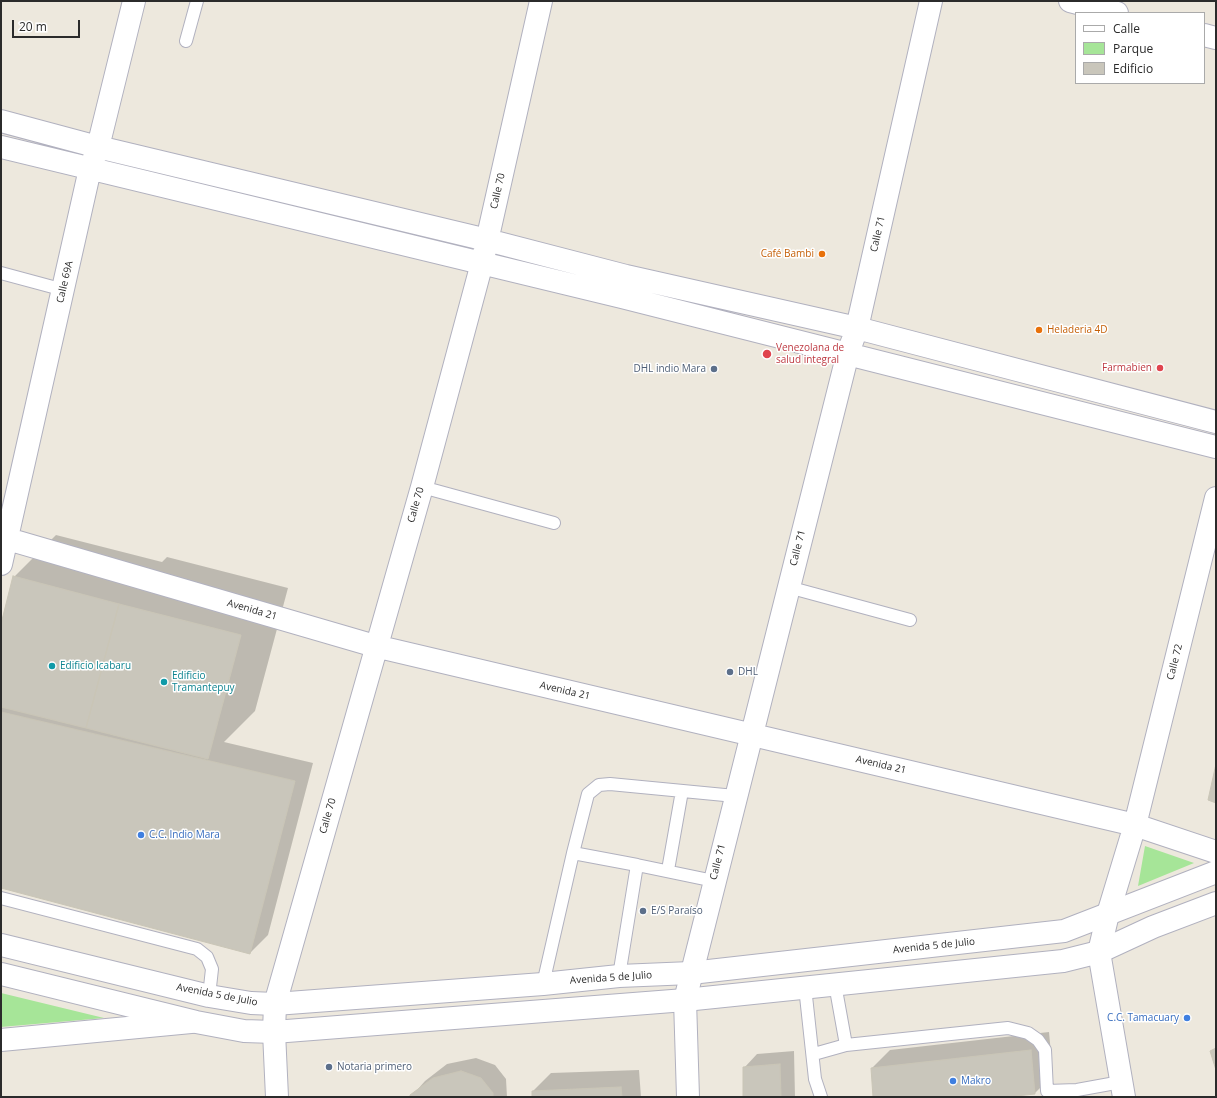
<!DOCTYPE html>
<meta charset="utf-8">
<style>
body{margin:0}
#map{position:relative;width:1217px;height:1098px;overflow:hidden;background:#ede8dd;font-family:"Open Sans",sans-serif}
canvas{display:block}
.frame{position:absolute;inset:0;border:2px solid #2b2b2b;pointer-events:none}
.legend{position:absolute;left:1075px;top:12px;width:130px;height:72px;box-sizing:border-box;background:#fff;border:1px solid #aaa;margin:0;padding:5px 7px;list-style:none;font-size:12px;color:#2b2b2b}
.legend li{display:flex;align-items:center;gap:8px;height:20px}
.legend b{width:20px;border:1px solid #aaa}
.scale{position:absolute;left:12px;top:20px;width:68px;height:18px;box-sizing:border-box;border:2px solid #2b2b2b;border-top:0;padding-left:5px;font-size:12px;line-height:14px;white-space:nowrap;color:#2b2b2b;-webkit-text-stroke:3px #fff;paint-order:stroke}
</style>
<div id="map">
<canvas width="1217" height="1098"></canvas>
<div class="frame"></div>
<ul class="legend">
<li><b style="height:5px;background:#fff"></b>Calle</li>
<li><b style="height:11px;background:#a6e598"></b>Parque</li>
<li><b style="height:11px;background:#c9c6bb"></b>Edificio</li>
</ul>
<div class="scale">20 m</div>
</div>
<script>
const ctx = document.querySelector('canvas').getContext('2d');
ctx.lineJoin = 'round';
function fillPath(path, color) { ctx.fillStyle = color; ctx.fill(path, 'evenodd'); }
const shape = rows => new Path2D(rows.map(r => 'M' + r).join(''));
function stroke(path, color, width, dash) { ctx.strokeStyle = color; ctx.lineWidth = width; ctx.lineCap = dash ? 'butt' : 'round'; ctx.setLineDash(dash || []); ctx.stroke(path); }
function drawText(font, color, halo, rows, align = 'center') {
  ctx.font = font + ' "Open Sans",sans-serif'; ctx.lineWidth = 3; ctx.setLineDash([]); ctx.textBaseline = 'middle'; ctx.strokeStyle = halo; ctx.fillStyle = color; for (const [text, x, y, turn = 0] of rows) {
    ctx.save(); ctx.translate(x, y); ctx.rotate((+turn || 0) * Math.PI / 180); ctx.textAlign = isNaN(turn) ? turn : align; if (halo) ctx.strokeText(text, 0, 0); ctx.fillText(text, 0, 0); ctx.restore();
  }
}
const green = shape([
 [1145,846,1194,863,1138,886],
 [1,993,104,1018,1,1027]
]);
const shadow = shape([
 [56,535,162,562,167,557,288,588,255,711,224,742,313,763,268,935,250,953,1,887,1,628,14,577],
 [1049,1032,1053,1075,1035,1093,998,1097,874,1097,872,1068,890,1050],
 [794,1051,795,1097,744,1097,744,1068,757,1054],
 [476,1058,495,1065,506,1079,507,1097,411,1097,425,1081,447,1064],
 [639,1070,641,1097,533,1097,533,1091,551,1073],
 [402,1096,402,1097,374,1097]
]);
const building = shape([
 [13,576,119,604,86,728,1,707,1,624,13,576],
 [119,604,241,635,208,759,86,728,119,604],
 [1,712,295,781,250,954,1,888,1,712],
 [1216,764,1216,803,1208,800,1216,764],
 [1216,1048,1216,1070,1210,1051,1216,1048],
 [1031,1050,1035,1094,1007,1097,873,1097,871,1068,1031,1050],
 [780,1064,781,1097,743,1097,743,1067,780,1064],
 [461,1071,481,1078,493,1093,493,1097,410,1097,410,1095,433,1078,461,1071],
 [621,1087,622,1097,532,1097,532,1091,621,1087]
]);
const service = shape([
 [186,41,197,1],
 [1,273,64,290],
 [422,487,554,523],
 [788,587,910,620],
 [573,853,637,865,619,976],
 [637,865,714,881],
 [668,870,682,791],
 [1,898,197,949,207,957,212,969,209,996],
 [543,984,573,853,588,794,599,785,610,784,735,796],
 [835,984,846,1045,1008,1028,1028,1033,1038,1040,1045,1050,1047,1091,1077,1090,1121,1082],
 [805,987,815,1079,821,1097],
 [814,1054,846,1045]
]);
const minor = shape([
 [1070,1,1117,13],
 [1204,35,1216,38],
 [1,121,98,147,487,240,626,276,857,328,1216,422],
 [1,147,622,297,1216,447],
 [1,537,375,646,1135,825,1216,852],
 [1,564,90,169,98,147,134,1],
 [1108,914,1135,825,1216,498],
 [1,1040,191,1022],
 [277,1097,274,1032,275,1004,422,487,482,263,541,1],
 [688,1097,685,1000,848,353,857,328,931,1]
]);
const tertiary = shape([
 [1108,914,1099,952,1124,1097]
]);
const secondary = shape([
 [1,945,209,996,251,1003,275,1004,543,984,619,976,691,973,1064,931,1216,872],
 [1,974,196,1022,244,1031,274,1032,685,1000,1063,961,1099,952,1153,927,1216,903]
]);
const markers = [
 [822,254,4,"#e8710a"],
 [1039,330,4,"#e8710a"],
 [767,354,5,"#e0444e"],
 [1160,368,4,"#e0444e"],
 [714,369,4,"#5c6f8a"],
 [52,666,4,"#0f9aa8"],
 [730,672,4,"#5c6f8a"],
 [164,682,4,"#0f9aa8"],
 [141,835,4,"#3f7fe0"],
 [643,911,4,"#5c6f8a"],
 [1187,1018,4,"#3f7fe0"],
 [329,1067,4,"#5c6f8a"],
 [953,1081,4,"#3f7fe0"]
];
const streetNames = [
 ["Calle 70",498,191,-77],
 ["Calle 71",878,234,-77],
 ["Calle 69A",65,282,-77],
 ["Calle 70",416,505,-74],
 ["Calle 71",798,548,-76],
 ["Avenida 21",252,610,16],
 ["Calle 72",1175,662,-76],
 ["Avenida 21",565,691,13],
 ["Avenida 21",881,765,13],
 ["Calle 70",328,816,-74],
 ["Calle 71",718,862,-76],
 ["Avenida 5 de Julio",934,946,-6],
 ["Avenida 5 de Julio",611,978,-4],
 ["Avenida 5 de Julio",217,995,11]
];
const foodNames = [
 ["Café Bambi",814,254],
 ["Heladeria 4D",1047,330,"left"]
];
const healthNames = [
 ["Venezolana de",776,348],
 ["salud integral",776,360],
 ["Farmabien",1152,368,"right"]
];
const serviceNames = [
 ["DHL indio Mara",706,369,"right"],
 ["DHL",738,672],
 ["E/S Paraíso",651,911],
 ["Notaria primero",337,1067]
];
const cultureNames = [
 ["Edificio Icabaru",60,666],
 ["Edificio",172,676],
 ["Tramantepuy",172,688]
];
const shopNames = [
 ["C.C. Indio Mara",149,835],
 ["C.C. Tamacuary",1179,1018,"right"],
 ["Makro",961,1081]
];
fillPath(green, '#a6e598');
fillPath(shadow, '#0003');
fillPath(building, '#c9c6bb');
stroke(building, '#c9c5b6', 1);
stroke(service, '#b1b1bf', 14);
stroke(minor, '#b1b1bf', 24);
stroke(tertiary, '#b1b1bf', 24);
stroke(secondary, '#b1b1bf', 24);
stroke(service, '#fff', 12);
stroke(minor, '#fff', 22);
stroke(tertiary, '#fff', 22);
stroke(secondary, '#fff', 22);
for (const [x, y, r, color] of markers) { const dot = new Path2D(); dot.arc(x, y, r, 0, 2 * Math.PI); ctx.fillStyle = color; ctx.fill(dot); stroke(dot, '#fff', 1.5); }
drawText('10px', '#2b2b2b', '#fff', streetNames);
drawText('10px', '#c56008', '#fff', foodNames, 'right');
drawText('10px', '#be3a42', '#fff', healthNames, 'left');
drawText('10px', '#4e5e75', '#fff', serviceNames, 'left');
drawText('10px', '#0d838f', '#fff', cultureNames, 'left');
drawText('10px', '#366cbe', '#fff', shopNames, 'left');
</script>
